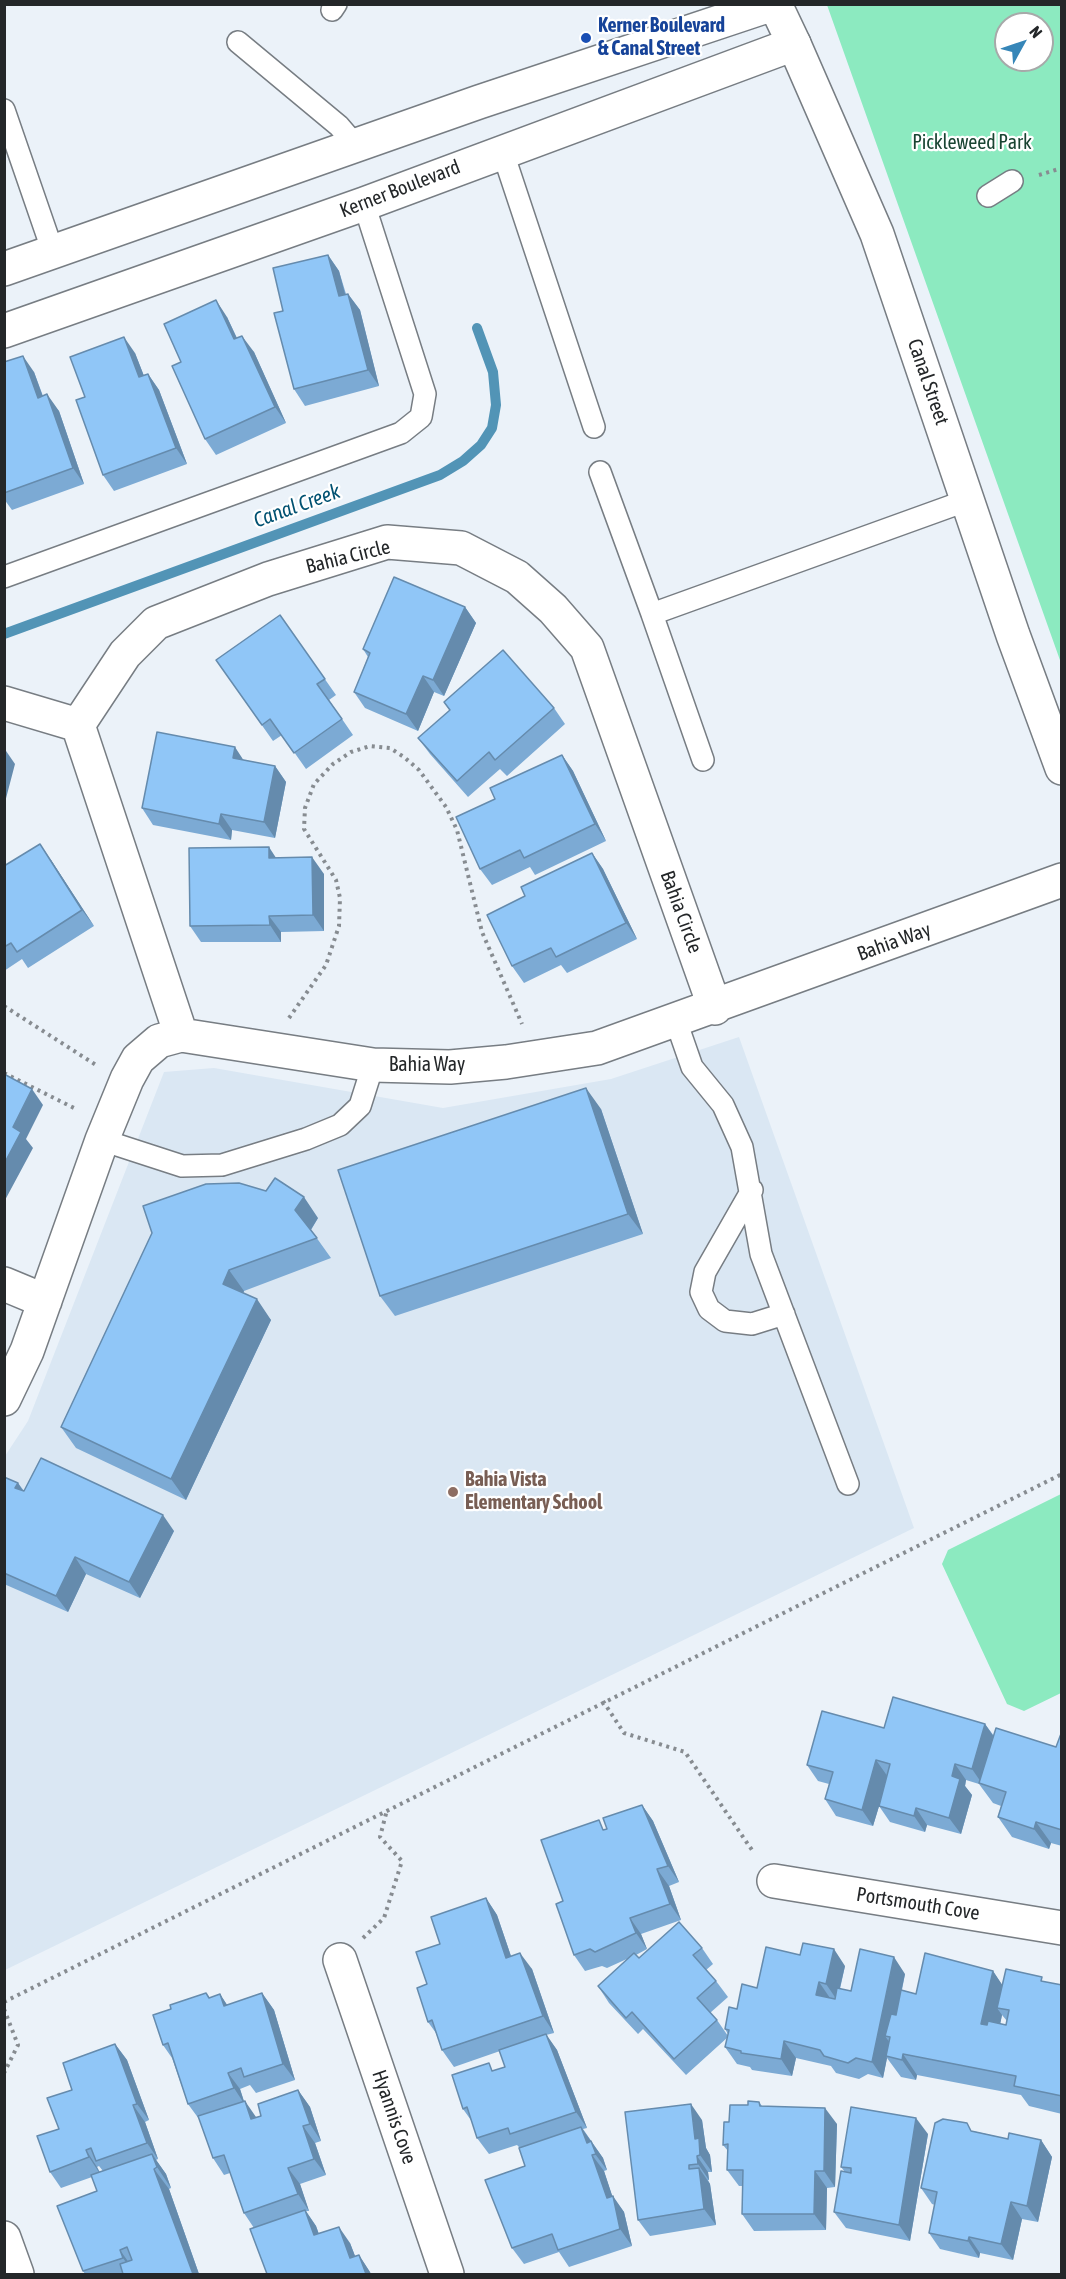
<!DOCTYPE html>
<style>
body{margin:0}
#map{position:relative;width:1066px;height:2279px;overflow:hidden;background:#ebf2f9;font-family:"Asap Condensed",sans-serif}
canvas{display:block}
.frame{position:absolute;inset:0;border:6px solid #242729;pointer-events:none}
.north{position:absolute;left:994px;top:12px;width:60px;height:60px;box-sizing:border-box;background:#fff;border:2px solid #a7a9a9;border-radius:50%;rotate:50deg;font-size:16px;font-weight:700;line-height:24px;text-align:center;color:#242729}
.north::after{content:'';display:block;margin:auto;width:21px;height:27px;background:#3686b8;clip-path:polygon(50% 0,100% 100%,50% 72%,0 100%)}
</style>
<div id="map">
<canvas width="1066" height="2279"></canvas>
<div class="frame"></div>
<div class="north">N</div>
</div>
<script>
const ctx = document.querySelector('canvas').getContext('2d');
ctx.lineJoin = 'round';
function fillPath(path, color) { ctx.fillStyle = color; ctx.fill(path, 'evenodd'); }
const shape = rows => new Path2D(rows.map(r => 'M' + r).join(''));
function stroke(path, color, width, dash) { ctx.strokeStyle = color; ctx.lineWidth = width; ctx.lineCap = dash ? 'butt' : 'round'; ctx.setLineDash(dash || []); ctx.stroke(path); }
function drawText(font, color, halo, rows, align = 'center') {
  ctx.font = font + ' "Asap Condensed",sans-serif'; ctx.lineWidth = 4.5; ctx.setLineDash([]); ctx.textBaseline = 'middle'; ctx.strokeStyle = halo; ctx.fillStyle = color; for (const [text, x, y, turn = 0] of rows) {
    ctx.save(); ctx.translate(x, y); ctx.rotate((+turn || 0) * Math.PI / 180); ctx.textAlign = isNaN(turn) ? turn : align; if (halo) ctx.strokeText(text, 0, 0); ctx.fillText(text, 0, 0); ctx.restore();
  }
}
const built = shape([
 [739,1037,914,1528,5,1970,5,1456,28,1421,164,1072,214,1068,443,1108,611,1079]
]);
const green = shape([
 [827,5,1061,5,1061,664,1061,663],
 [1006,24,1042,24,1042,60,1006,60],
 [1061,1494,1061,1693,1024,1711,1007,1704,942,1564,948,1550]
]);
const stream = shape([
 [4,634,440,475,463,461,481,445,492,428,496,405,493,372,477,328]
]);
const path = shape([
 [1039,175,1062,168],
 [4,1006,96,1065],
 [289,1018,326,965,339,926,340,898,336,880,304,829,305,808,314,784,333,764,351,752,370,746,390,748,404,757,419,770,446,807,457,830,482,932,522,1024],
 [4,1073,76,1109],
 [603,1701,624,1733,685,1752,754,1853],
 [363,1938,384,1918,402,1861,380,1837,387,1810],
 [4,2002,1062,1474],
 [4,2009,18,2045,4,2073]
]);
const lane = shape([
 [332,10,336,4],
 [238,42,339,126,357,147],
 [4,110,53,252],
 [502,150,594,427],
 [988,196,1012,181],
 [600,472,652,614],
 [4,577,401,433,421,417,425,394,364,204],
 [703,760,652,614,968,500],
 [676,1021,692,1067,723,1105,742,1147,761,1254,848,1484],
 [102,1140,182,1166,222,1165,306,1139,340,1125,360,1106,373,1065],
 [752,1190,705,1272,701,1292,709,1309,725,1321,752,1324,784,1314]
]);
const street = shape([
 [794,44,877,234,1013,635,1062,768],
 [4,703,78,725],
 [181,1035,78,725,125,654,156,623,268,579,387,542,461,548,517,577,553,609,587,648,715,1008],
 [4,1284,45,1301],
 [4,1399,27,1351,102,1140,127,1079,138,1059,159,1041,181,1035,373,1065,450,1067,506,1062,597,1048,1062,880],
 [774,1881,1062,1928],
 [340,1960,447,2274],
 [4,2238,17,2274]
]);
const secondary = shape([
 [4,269,479,102,773,4],
 [4,331,364,204,794,44,775,4]
]);
const wall = shape([
 [328,255,339,271,346,294,348,294,360,310,379,386,305,406,294,389,283,311],
 [227,317,237,338,254,352,286,423,216,455,205,439,181,362],
 [135,353,144,376,148,374,159,390,187,464,114,491,103,475,85,397],
 [4,362,34,372,43,396,59,411,84,484,12,510,4,499],
 [465,607,476,623,444,696,434,692,418,731,365,708,354,692,368,657,363,649],
 [280,615,336,695,329,700,353,735,306,769,282,735,273,741,216,660],
 [444,702,554,708,565,724,507,776,500,769,468,797,430,754,418,738,450,711],
 [562,755,573,771,606,841,535,875,530,867,492,885,480,869,495,799],
 [244,760,275,766,286,782,275,838,232,830,231,840,153,825,142,808],
 [592,853,603,869,637,939,567,973,561,965,524,983,512,966,525,896],
 [276,858,324,874,324,931,281,932,281,942,201,942,190,926],
 [51,860,94,926,28,968,22,959,4,971,4,866],
 [601,1109,643,1234,395,1316,380,1296],
 [318,1218,311,1230,331,1258,244,1291,243,1293,271,1320,186,1500,76,1448,61,1427,152,1233],
 [4,1477,18,1483,24,1491,174,1531,140,1598,86,1574,68,1612,4,1584],
 [985,1724,994,1736,1056,1747,1062,1731,1062,1846,1051,1843,1049,1849,1012,1837,998,1817,1001,1806,993,1803,979,1784,966,1780,965,1786,972,1795,961,1834,927,1825,925,1832,890,1822,879,1806,873,1826,836,1816,825,1799,829,1784,818,1781,807,1765,884,1728],
 [642,1805,653,1821,679,1882,669,1886,681,1920,641,1934,647,1949,636,1955,639,1958,702,1948,713,1964,706,1970,716,1981,728,1997,710,2013,717,2020,728,2036,728,2034,725,2029,737,2009,757,1988,845,1966,840,1989,851,1991,905,1974,902,1990,916,1994,993,1971,1002,1985,1045,1982,1062,1985,1062,2114,1029,2106,1021,2095,917,2075,916,2080,901,2077,887,2058,883,2078,868,2074,859,2079,836,2073,831,2066,796,2058,792,2076,752,2070,750,2067,737,2064,725,2047,728,2037,686,2075,643,2029,638,2034,609,2003,598,1986,629,1958,607,1968,602,1966,585,1971,574,1955,563,1901,606,1829],
 [1002,2015,1007,2021,1006,2025,1000,2024],
 [486,1898,497,1915,511,1956,532,1969,554,2033,546,2035,557,2050,587,2128,583,2129,603,2158,607,2170,604,2171,612,2196,624,2212,632,2246,569,2267,559,2252,524,2264,512,2248,525,2166,520,2148,517,2145,489,2154,477,2138,473,2123,463,2109,494,2071,505,2067,500,2051,454,2067,442,2050,436,2033,428,2022,427,1984,440,1944],
 [206,1993,210,1998,220,1994,227,2005,262,1993,274,2010,295,2080,256,2093,250,2085,240,2089,244,2101,256,2118,261,2116,298,2090,310,2107,321,2141,315,2143,326,2175,300,2184,309,2211,306,2211,316,2226,319,2234,350,2243,355,2256,359,2255,371,2274,267,2274,254,2228,244,2213,230,2173,224,2175,213,2158,199,2119,188,2104,172,2058,163,2045,171,2009],
 [115,2044,127,2060,149,2120,145,2122,158,2159,156,2160,166,2174,171,2188,169,2189,199,2274,85,2274,83,2271,97,2191,92,2177,61,2188,50,2172,59,2129,72,2090],
 [99,2166,103,2171,100,2172,97,2167],
 [759,2102,762,2106,837,2124,835,2187,827,2188,826,2230,754,2231,742,2214,743,2186,739,2186,727,2170,728,2151,723,2145,729,2122,748,2105],
 [702,2120,706,2148,710,2155,712,2172,708,2172,709,2180,708,2180,710,2184,716,2225,650,2236,638,2220],
 [973,2131,1008,2139,1041,2140,1052,2157,1038,2222,1022,2219,1013,2260,980,2253,979,2258,940,2249,929,2233,935,2205,932,2204,921,2188],
 [928,2134,910,2241,846,2228,834,2212,845,2172,841,2167]
]);
const shadedWall = shape([
 [328,255,339,271,350,313,339,296],
 [348,294,360,310,379,386,368,370],
 [216,300,227,317,245,356,234,339],
 [242,336,254,352,286,423,275,407],
 [124,337,135,353,151,394,139,377],
 [23,356,34,372,49,414,38,398],
 [148,374,159,390,187,464,176,448],
 [47,394,59,411,84,484,73,468],
 [465,607,476,623,444,696,433,680],
 [423,676,434,692,418,731,406,714],
 [235,747,246,764,233,758],
 [4,748,15,764,4,806],
 [562,755,573,771,606,841,595,824],
 [275,766,286,782,275,838,264,822],
 [221,814,232,830,231,840,219,824],
 [40,844,51,860,94,926,82,910],
 [269,847,280,864,269,858],
 [592,853,603,869,637,939,626,923],
 [312,857,324,874,324,931,313,915],
 [269,916,281,932,281,942,270,925],
 [586,1088,601,1109,643,1234,628,1214],
 [32,1089,43,1105,26,1139,33,1148,4,1202,4,1164,13,1127],
 [304,1197,318,1218,310,1231,295,1210],
 [229,1270,244,1291,238,1304,223,1284],
 [257,1299,271,1320,186,1500,171,1479],
 [18,1483,29,1500,15,1488],
 [163,1515,174,1531,140,1598,129,1582],
 [75,1557,86,1574,68,1612,56,1596],
 [985,1724,996,1740,983,1785,972,1769],
 [876,1760,888,1777,873,1826,862,1810],
 [955,1764,966,1780,965,1786,972,1795,961,1834,949,1818,952,1776],
 [642,1805,653,1821,679,1882,668,1866],
 [916,1808,927,1825,925,1832,914,1816],
 [1036,1822,1051,1843,1049,1849,1034,1829],
 [657,1869,669,1886,681,1920,670,1904],
 [486,1898,497,1915,517,1974,506,1958],
 [630,1918,641,1934,647,1949,636,1933],
 [834,1949,845,1966,837,2000,826,1984],
 [520,1953,532,1969,554,2033,543,2016],
 [894,1957,905,1974,891,2039,890,2037,885,2036,890,2043,886,2056,887,2058,883,2078,872,2062],
 [993,1971,1007,1992,997,2008,1002,2015,996,2045,981,2024],
 [819,1982,830,1998,816,1995],
 [262,1993,274,2010,295,2080,283,2064],
 [220,1994,231,2011,224,2006],
 [546,2034,557,2050,587,2128,576,2112],
 [784,2041,796,2058,792,2076,781,2059],
 [115,2044,127,2060,149,2120,137,2104],
 [903,2054,917,2075,916,2080,902,2060],
 [228,2073,240,2089,245,2105,234,2088],
 [298,2090,310,2107,321,2141,310,2124],
 [245,2101,256,2117,263,2136,251,2119],
 [691,2104,702,2120,706,2148,710,2155,712,2172,700,2155,695,2139],
 [133,2105,145,2122,158,2159,147,2143],
 [825,2108,837,2124,835,2187,824,2171],
 [916,2118,928,2134,910,2241,899,2225],
 [303,2126,315,2143,326,2175,314,2159],
 [581,2127,603,2158,607,2170,587,2143],
 [1041,2140,1052,2157,1038,2222,1027,2206],
 [86,2150,97,2167,100,2174,89,2157],
 [152,2154,166,2174,171,2188,157,2167],
 [592,2155,604,2171,613,2198,613,2196,624,2212,632,2246,620,2229,607,2198],
 [697,2156,708,2172,709,2180,698,2164],
 [288,2168,300,2184,309,2211,298,2194],
 [699,2168,710,2184,716,2225,704,2209],
 [154,2169,169,2189,199,2274,193,2274],
 [815,2171,827,2188,826,2230,814,2214],
 [1011,2202,1022,2219,1013,2260,1001,2244],
 [305,2210,316,2226,325,2252,314,2235],
 [339,2227,350,2243,362,2274,350,2258],
 [969,2237,980,2253,979,2258,968,2241],
 [120,2250,134,2270,134,2274,123,2258],
 [359,2255,370,2272,371,2274,366,2274]
]);
const building = shape([
 [328,255,339,296,348,294,368,370,294,389,274,313,283,311,273,268,328,255],
 [216,300,234,339,242,336,275,407,205,439,172,366,181,362,164,324,216,300],
 [124,337,139,377,148,374,176,448,103,475,76,400,85,397,70,357,124,337],
 [23,356,38,398,47,394,73,468,4,493,4,362,23,356],
 [394,577,465,607,433,680,423,676,406,714,354,692,370,653,363,649,394,577],
 [280,615,325,679,317,684,342,719,294,753,270,719,262,725,216,660,280,615],
 [503,650,554,708,495,760,489,752,457,781,418,738,450,710,444,702,503,650],
 [157,732,235,747,233,758,275,766,264,822,221,814,219,824,142,808,157,732],
 [562,755,595,824,524,858,520,850,480,869,456,817,495,799,490,788,562,755],
 [40,844,82,910,17,952,11,943,4,947,4,866,40,844],
 [269,847,269,858,312,857,313,915,269,916,270,925,190,926,189,848,269,847],
 [592,853,626,923,556,957,551,948,512,966,487,915,525,896,521,887,592,853],
 [4,1074,32,1089,13,1127,21,1132,4,1164,4,1074],
 [586,1088,628,1214,380,1296,338,1170,586,1088],
 [275,1178,304,1197,295,1210,317,1238,229,1270,223,1284,257,1299,171,1479,61,1427,152,1233,143,1206,206,1184,239,1183,266,1191,275,1178],
 [41,1458,163,1515,129,1582,75,1557,56,1596,4,1573,4,1477,18,1483,15,1488,24,1491,41,1458],
 [893,1697,985,1724,972,1769,955,1764,952,1776,960,1779,949,1818,916,1808,914,1816,879,1806,890,1764,876,1760,862,1810,825,1799,833,1772,807,1765,822,1711,884,1728,893,1697],
 [996,1728,1056,1747,1062,1731,1062,1830,1036,1822,1034,1829,998,1817,1006,1792,979,1783,996,1728],
 [642,1805,668,1866,657,1869,670,1904,630,1918,636,1933,595,1952,590,1949,574,1955,556,1904,563,1901,541,1840,599,1820,603,1830,607,1829,603,1818,642,1805],
 [486,1898,506,1958,520,1953,543,2016,442,2050,432,2020,428,2022,417,1988,427,1984,416,1952,440,1944,431,1917,486,1898],
 [679,1922,702,1948,693,1955,716,1981,697,1998,717,2020,674,2059,632,2012,626,2018,598,1986,634,1953,639,1958,679,1922],
 [803,1943,834,1949,826,1984,819,1982,816,1995,835,1999,837,1988,851,1991,860,1949,894,1957,872,2062,856,2058,848,2063,824,2056,820,2050,784,2041,781,2059,741,2053,741,2051,725,2047,729,2030,725,2029,729,2007,737,2009,742,1984,757,1988,766,1947,800,1955,803,1943],
 [925,1953,993,1971,981,2024,987,2025,988,2021,1006,2025,1009,2010,997,2008,1006,1969,1042,1977,1041,1981,1062,1985,1062,2096,1014,2086,1016,2076,903,2054,902,2060,886,2056,890,2037,885,2036,891,2014,896,2015,901,1990,916,1994,925,1953],
 [206,1993,209,1998,220,1994,224,2006,262,1993,283,2064,244,2077,241,2068,228,2073,234,2088,188,2104,168,2043,163,2045,153,2015,171,2009,170,2005,206,1993],
 [546,2034,576,2112,510,2134,508,2128,477,2138,467,2107,463,2109,452,2075,489,2063,492,2071,505,2067,499,2050,546,2034],
 [115,2044,137,2104,133,2105,147,2143,96,2161,91,2148,86,2150,89,2157,50,2172,37,2136,59,2129,47,2098,72,2090,63,2063,115,2044],
 [298,2090,310,2124,303,2126,314,2159,288,2168,298,2194,244,2213,224,2155,213,2158,198,2116,245,2101,251,2119,261,2116,258,2104,298,2090],
 [748,2101,759,2102,760,2106,825,2108,824,2171,815,2171,814,2214,742,2214,743,2170,727,2170,728,2144,723,2145,724,2122,729,2122,730,2105,748,2105,748,2101],
 [691,2104,695,2139,699,2138,700,2155,697,2156,698,2164,689,2165,689,2169,699,2168,704,2209,638,2220,625,2112,691,2104],
 [851,2107,916,2118,899,2225,834,2212,841,2171,851,2173,851,2168,841,2167,851,2107],
 [943,2119,967,2123,971,2131,1008,2139,1009,2133,1041,2140,1027,2206,1011,2202,1001,2244,969,2237,968,2241,929,2233,937,2192,921,2188,935,2123,943,2119],
 [581,2127,587,2143,591,2141,596,2154,592,2155,607,2198,613,2196,620,2229,558,2250,552,2234,512,2248,485,2180,525,2166,519,2148,581,2127],
 [152,2154,157,2167,154,2169,193,2274,123,2274,120,2264,132,2260,127,2247,120,2250,123,2258,83,2271,57,2206,97,2191,91,2175,152,2154],
 [305,2210,314,2235,339,2227,350,2258,359,2255,366,2274,267,2274,250,2229,305,2210]
]);
const markers = [
 [586,38,6,"#1a4fb4"],
 [453,1492,6,"#8d6e63"]
];
const transitNames = [
 ["Kerner Boulevard",598,26],
 ["& Canal Street",598,49]
];
const parkNames = [
 ["Pickleweed Park",972,143]
];
const streetNames = [
 ["Kerner Boulevard",400,189,-21],
 ["Canal Street",928,382,71],
 ["Bahia Circle",348,557,-14],
 ["Bahia Circle",681,912,70],
 ["Bahia Way",894,942,-20],
 ["Bahia Way",427,1065],
 ["Portsmouth Cove",918,1904,9],
 ["Hyannis Cove",394,2117,71]
];
const educationNames = [
 ["Bahia Vista",465,1480],
 ["Elementary School",465,1503]
];
const waterNames = [
 ["Canal Creek",297,506,-20]
];
fillPath(built, '#dae7f3');
fillPath(green, '#8ceac0');
stroke(stream, '#5294b6', 10);
stroke(lane, '#777d83', 24);
stroke(street, '#777d83', 36);
stroke(secondary, '#777d83', 36);
stroke(path, '#878c91', 4, [3, 4.5]);
stroke(lane, '#fff', 21);
stroke(street, '#fff', 33);
stroke(secondary, '#fff', 33);
fillPath(wall, '#7caad4');
fillPath(shadedWall, '#658bad');
fillPath(building, '#90c6f7');
stroke(building, '#658bad', 1.5);
for (const [x, y, r, color] of markers) { const dot = new Path2D(); dot.arc(x, y, r, 0, 2 * Math.PI); ctx.fillStyle = color; ctx.fill(dot); stroke(dot, '#fff', 2); }
drawText('bold 20px', '#164399', '#fff', transitNames, 'left');
drawText('20px', '#194432', '#fff', parkNames);
drawText('20px', '#242729', '#fff', streetNames);
drawText('bold 20px', '#785e54', '#fff', educationNames, 'left');
drawText('italic 21px', '#005171', '#fff', waterNames);
</script>
